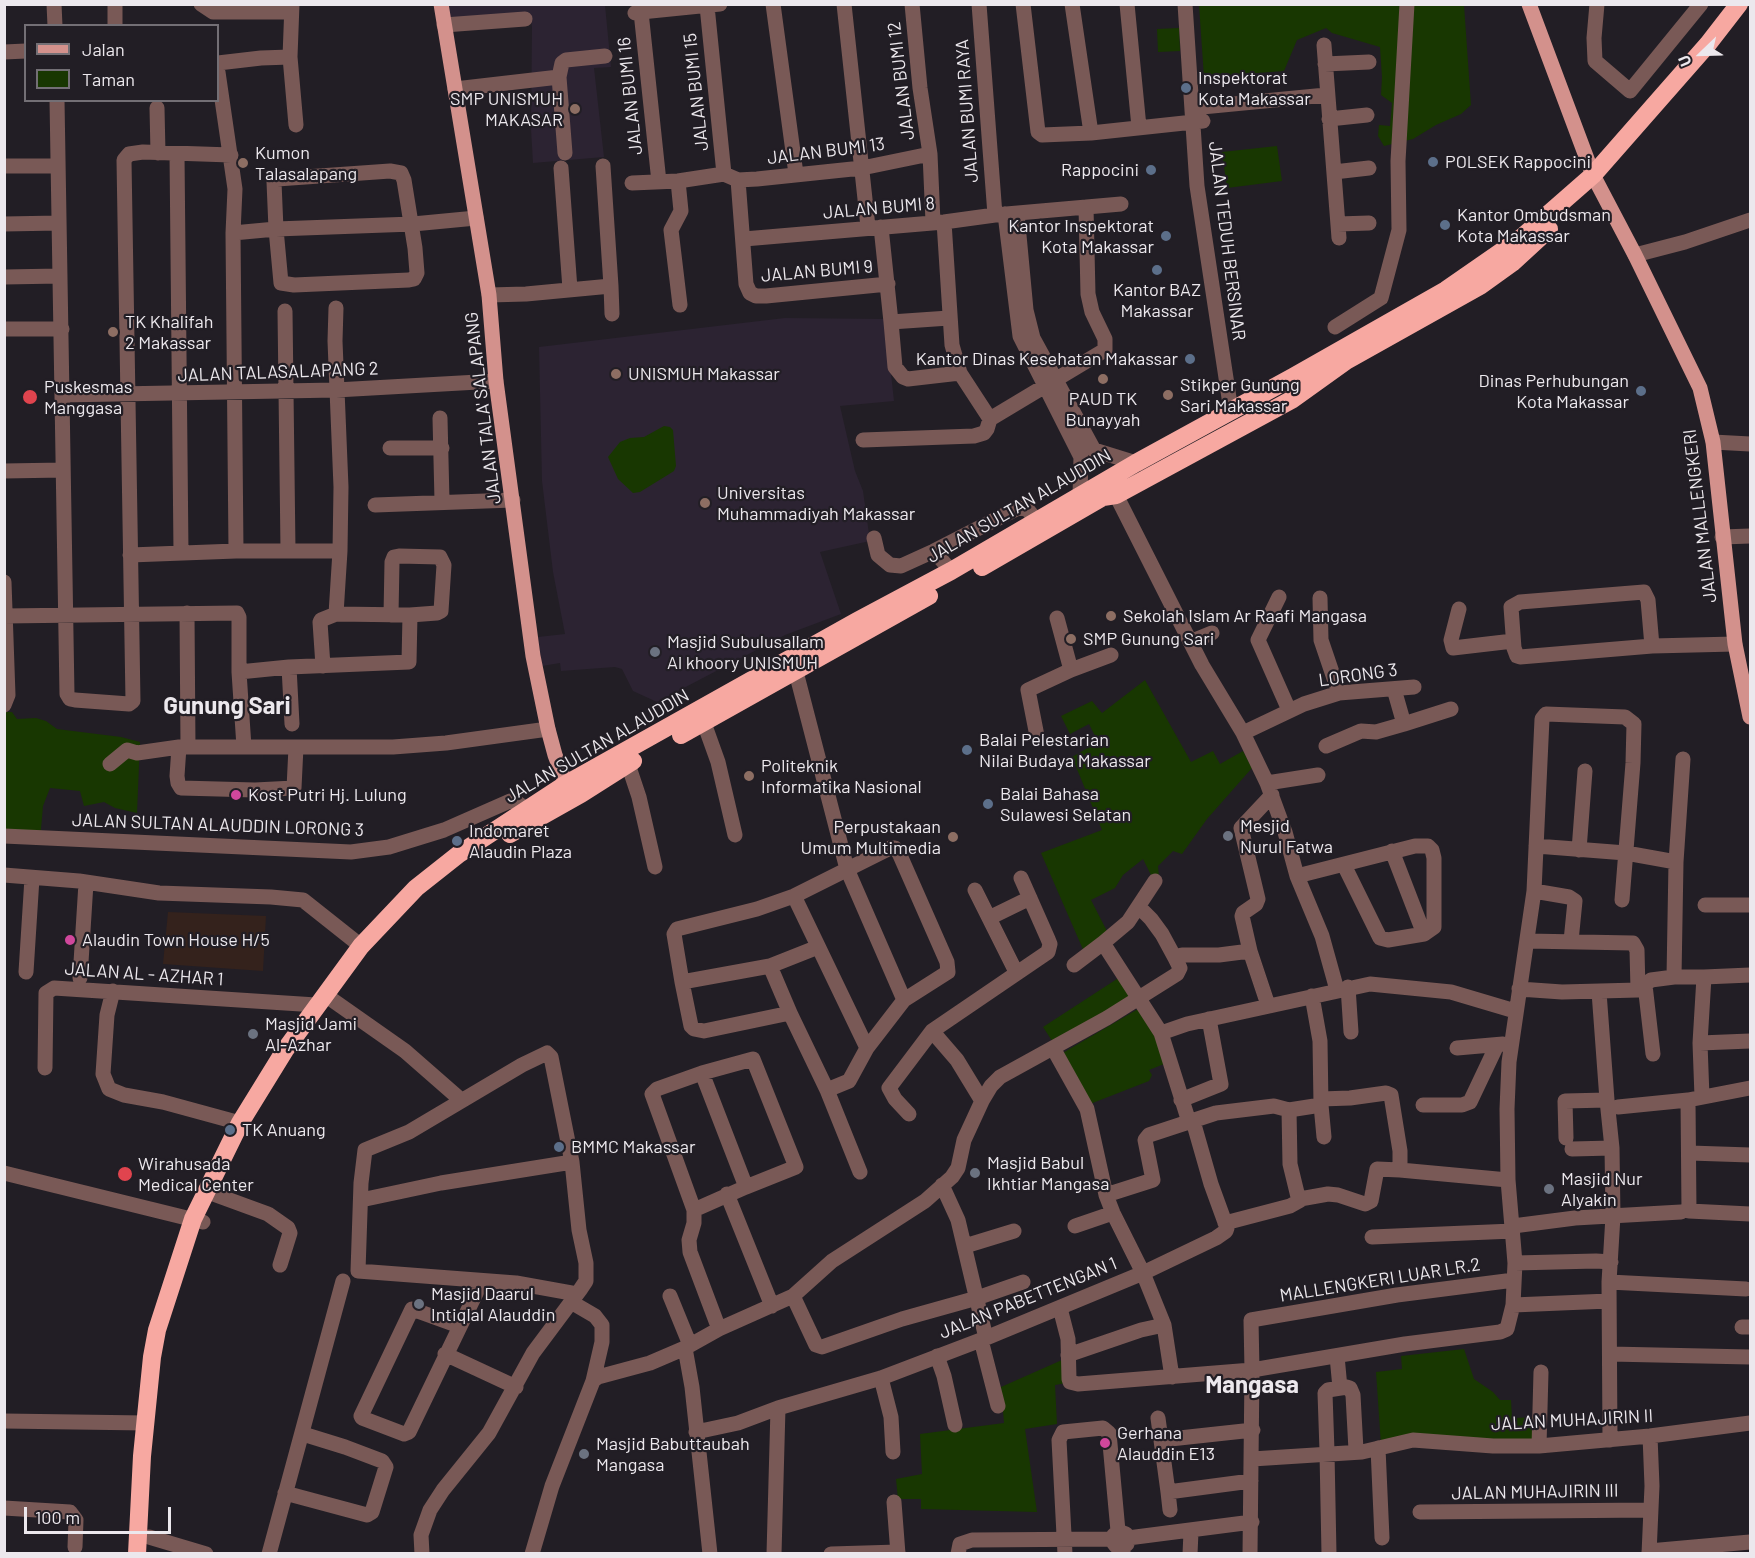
<!DOCTYPE html>
<style>
body{margin:0}
#map{position:relative;width:1755px;height:1558px;overflow:hidden;background:#221e25;font-family:Barlow,sans-serif}
canvas{display:block}
.frame{position:absolute;inset:0;border:6px solid #ece8ed;pointer-events:none}
.legend{position:absolute;left:24px;top:24px;width:195px;height:78px;box-sizing:border-box;background:#221e25;border:2px solid #736f75;margin:0;padding:8px 10px;list-style:none;font-size:18px;color:#ece8ed}
.legend li{display:flex;align-items:center;gap:12px;height:30px}
.legend b{width:30px;border:2px solid #736f75}
.north{position:absolute;left:1671px;top:24px;width:60px;height:60px;-webkit-text-stroke:4px #221e25;paint-order:stroke;rotate:247deg;font-size:16px;font-weight:700;line-height:24px;text-align:center;color:#ece8ed}
.north::after{content:'';display:block;margin:auto;width:21px;height:27px;background:#ece8ed;clip-path:polygon(50% 0,100% 100%,50% 72%,0 100%)}
.scale{position:absolute;left:24px;top:1507px;width:147px;height:27px;box-sizing:border-box;border:3px solid #ece8ed;border-top:0;padding-left:8px;font-size:18px;line-height:21px;white-space:nowrap;color:#ece8ed;-webkit-text-stroke:4px #221e25;paint-order:stroke}
</style>
<div id="map">
<canvas width="1755" height="1558"></canvas>
<div class="frame"></div>
<ul class="legend">
<li><b style="height:8px;background:#d3918c"></b>Jalan</li>
<li><b style="height:16px;background:#183701"></b>Taman</li>
</ul>
<div class="north">U</div>
<div class="scale">100 m</div>
</div>
<script>
const ctx = document.querySelector('canvas').getContext('2d');
ctx.lineJoin = 'round';
function fillPath(path, color) { ctx.fillStyle = color; ctx.fill(path, 'evenodd'); }
const shape = rows => new Path2D(rows.map(r => 'M' + r).join(''));
function stroke(path, color, width, dash) { ctx.strokeStyle = color; ctx.lineWidth = width; ctx.lineCap = dash ? 'butt' : 'round'; ctx.setLineDash(dash || []); ctx.stroke(path); }
function drawText(font, color, halo, rows, align = 'center') {
  ctx.font = font + ' Barlow,sans-serif'; ctx.lineWidth = 4.5; ctx.setLineDash([]); ctx.textBaseline = 'middle'; ctx.strokeStyle = halo; ctx.fillStyle = color; for (const [text, x, y, turn = 0] of rows) {
    ctx.save(); ctx.translate(x, y); ctx.rotate((+turn || 0) * Math.PI / 180); ctx.textAlign = isNaN(turn) ? turn : align; if (halo) ctx.strokeText(text, 0, 0); ctx.fillText(text, 0, 0); ctx.restore();
  }
}
const industrial = shape([
 [168,912,266,916,263,971,163,964]
]);
const education = shape([
 [443,5,605,5,611,67,594,68,604,157,533,163,531,129,532,27,530,13,446,22],
 [785,318,885,319,894,401,840,406,855,471,863,491,870,541,820,552,841,614,785,635,657,702,633,691,622,669,615,667,561,671,560,663,542,666,538,637,565,634,553,572,542,481,539,347]
]);
const green = shape([
 [1199,5,1464,5,1471,105,1461,114,1436,125,1413,139,1384,146,1378,136,1379,125,1390,126,1392,103,1381,95,1382,77,1380,47,1332,33,1326,28,1297,40,1284,71,1204,77],
 [1179,28,1180,51,1158,52,1157,29],
 [1277,146,1282,181,1227,188,1222,152],
 [664,426,670,427,673,430,676,466,674,471,666,476,640,492,633,493,618,479,608,457,620,442,630,438,644,437],
 [1145,680,1191,762,1213,751,1220,764,1243,751,1252,768,1207,819,1182,854,1173,851,1158,866,1159,877,1152,877,1143,859,1123,875,1115,888,1091,900,1109,935,1085,954,1041,853,1102,830,1072,757,1098,742,1089,724,1070,734,1061,716,1092,701,1102,713],
 [4,712,12,712,17,719,36,718,46,721,57,729,121,737,140,742,137,813,115,808,104,802,84,806,80,791,50,788,43,806,40,840,5,843],
 [1120,977,1134,1003,1058,1050,1043,1027],
 [1138,1009,1156,1033,1164,1064,1149,1070,1152,1075,1149,1081,1090,1104,1061,1054],
 [1464,1349,1474,1379,1493,1392,1500,1400,1511,1400,1512,1418,1541,1417,1541,1443,1381,1445,1376,1372,1402,1369,1401,1356],
 [1062,1360,1066,1383,1055,1385,1057,1424,1025,1429,1037,1512,921,1509,921,1499,898,1499,896,1479,922,1474,920,1434,1004,1423,1001,1387]
]);
const minor = shape([
 [54,4,55,26],
 [115,4,115,26],
 [201,4,213,12,291,12],
 [292,4,290,57,296,125],
 [773,4,796,174],
 [844,4,868,227],
 [912,4,920,88,930,154],
 [979,4,995,215],
 [1023,4,1038,132,1042,135,1091,133,1203,121],
 [1072,4,1091,133],
 [1127,4,1139,127],
 [1185,4,1197,186,1231,411],
 [1597,4,1594,38,1595,61,1630,91,1701,4],
 [707,6,724,174],
 [641,12,720,4],
 [635,13,641,12,659,182],
 [444,25,525,19],
 [1324,45,1339,238],
 [4,52,26,51],
 [218,63,261,58,290,57],
 [1325,64,1369,62],
 [218,72,235,189,233,233,276,229,413,224,476,218],
 [455,89,559,77],
 [57,100,67,694,70,699,75,700,129,704,133,701,124,160,129,154,143,152,231,155],
 [1202,107,1326,95],
 [157,108,158,153],
 [1329,119,1367,115],
 [565,153,559,77,562,63,566,60,605,56],
 [177,154,181,553],
 [4,166,57,166],
 [561,168,570,289],
 [390,171,401,173,404,180,415,248,417,273,414,279,409,280,294,285,281,283,276,229,274,182,277,179,390,171],
 [1334,172,1369,168],
 [738,180,746,284,750,293,756,296,766,296,888,284],
 [678,181,681,211,671,230,680,305],
 [632,183,678,181,724,174,738,180,757,179,862,168,930,154,933,222],
 [1005,214,1020,336,1081,457,1080,496],
 [1017,214,1026,310,1033,338,1094,450,1136,463],
 [4,224,59,223],
 [1338,224,1369,223],
 [881,227,891,322,949,318],
 [744,239,944,222,995,215,1121,204],
 [1635,255,1685,242,1750,220],
 [4,277,60,276],
 [611,286,612,314],
 [489,295,526,294,611,286,603,166],
 [336,308,335,341,341,487,340,551,336,614],
 [285,311,288,550],
 [891,322,895,367,903,377,908,379,960,373],
 [1335,327,1381,298,1399,230,1398,161,1407,4],
 [4,329,62,329],
 [62,395,336,390,496,381],
 [440,418,442,501],
 [990,419,1105,350,1105,339,1092,312,1088,294,1086,207],
 [863,440,974,436,984,433,987,429,990,419,960,373,952,345,944,222],
 [1713,442,1750,444],
 [390,448,442,448],
 [4,471,63,470],
 [1116,495,1202,665,1243,733,1267,783,1285,832,1297,876,1322,936,1337,990],
 [375,505,513,500],
 [1722,537,1750,536],
 [874,538,878,555,890,565,901,566,934,551,951,571],
 [236,551,340,551],
 [934,551,1018,508,1027,509,1037,521],
 [130,555,236,551,233,233],
 [4,582,8,695,4,705],
 [1279,597,1258,640,1289,710],
 [1320,598,1321,640,1339,693],
 [1459,609,1451,640,1453,648,1513,641],
 [187,613,188,747],
 [4,616,237,613,239,617,239,672,244,747],
 [1057,618,1071,670],
 [1190,642,1212,633],
 [1652,646,1648,600,1644,592,1520,602,1511,607,1514,648,1517,656,1520,657,1652,646,1735,644],
 [323,666,320,622,321,620,336,614,410,615,437,613,441,611,444,565,440,557,399,556,394,557,392,562,391,615],
 [289,667,292,724],
 [239,672,289,667,409,662,410,615],
 [796,672,847,869,904,1000],
 [704,723,718,762,735,835],
 [1404,724,1451,709],
 [1243,733,1304,704,1339,693,1414,687],
 [1037,736,1028,690,1071,670,1111,655],
 [1326,746,1361,731,1376,732,1404,724,1394,689],
 [179,747,177,776,178,783,181,788,255,790,294,788,296,747],
 [110,764,127,750,137,753,179,747,393,747,446,743,548,729],
 [628,764,639,797,655,867],
 [1267,783,1318,775],
 [4,836,351,852,389,847,444,830,510,801,516,802,526,809],
 [1536,846,1626,853,1676,862,1674,977,1704,977],
 [1579,850,1585,771],
 [1392,851,1424,934],
 [1676,862,1683,759],
 [4,875,79,881,159,893,271,897,303,900,361,946],
 [1297,876,1415,846,1428,846,1432,850,1434,858,1434,927,1424,934,1388,940,1380,938,1344,865],
 [1155,881,1128,922,1103,943,1161,1033,1189,1122],
 [975,890,1016,972],
 [1534,891,1569,897,1575,901,1571,941],
 [794,896,867,1048],
 [1705,905,1750,905],
 [1139,907,1151,919,1162,934,1175,958],
 [989,918,1030,898],
 [1527,941,1633,943,1637,950,1638,990],
 [1250,951,1242,916,1243,913,1256,904,1258,899,1241,828,1272,795],
 [1074,965,1103,943],
 [770,966,790,1013,704,1031,694,1029,691,1026,682,982,770,966,818,947],
 [26,972,32,878],
 [80,978,86,883],
 [682,982,674,934,677,929,757,909,794,896,890,848,895,848,899,853,947,962,948,972,904,1000,867,1048,849,1081,827,1090,790,1013],
 [1645,985,1653,1054],
 [1348,987,1351,1032],
 [1519,989,1562,992,1638,990,1651,980,1674,977],
 [113,991,107,1015,103,1074,109,1089,124,1095,163,1102,240,1123],
 [1599,992,1607,1100],
 [331,999,405,1051,461,1100],
 [932,1031,957,1060,982,1101],
 [1161,1033,1187,1024,1370,984,1451,992,1515,1011],
 [1700,1043,1750,1041],
 [1457,1048,1503,1044],
 [45,1068,46,993,54,988,316,1005],
 [702,1073,746,1187,694,1210,652,1094,657,1089,702,1073,753,1059,796,1167,746,1187],
 [827,1090,860,1172],
 [1702,1097,1700,1043,1704,977,1750,975],
 [1321,1099,1350,1098,1386,1093,1391,1095,1400,1151,1400,1170,1508,1180],
 [1181,1100,1221,1084,1209,1019],
 [1688,1100,1689,1211,1750,1214],
 [1321,1105,1324,1137],
 [1423,1105,1462,1105,1470,1102,1497,1045],
 [1618,1107,1688,1100,1750,1088],
 [909,1114,895,1099,889,1088,932,1031,1048,952,1050,944,1048,939,1021,878],
 [1566,1138,1565,1101,1607,1100,1612,1148,1613,1216,1609,1282,1610,1440],
 [1572,1149,1612,1148],
 [1690,1153,1750,1155],
 [4,1173,203,1222],
 [942,1185,958,1220,986,1338],
 [727,1194,772,1306],
 [216,1195,268,1214,288,1228,290,1233,280,1265],
 [1106,1195,1153,1180,1145,1140,1149,1135,1216,1113,1274,1106,1289,1110,1321,1105,1320,1041,1312,996],
 [1300,1199,1328,1194,1338,1195,1365,1204,1371,1201,1377,1169,1400,1170],
 [361,1200,441,1183,572,1162],
 [694,1210,694,1223,689,1240,690,1252,719,1329],
 [1225,1223,1290,1206,1299,1201,1290,1164,1289,1110],
 [1075,1226,1113,1213],
 [1513,1226,1575,1218,1681,1212],
 [1372,1237,1513,1231],
 [965,1246,1014,1231],
 [1515,1263,1596,1261,1611,1262],
 [1609,1282,1746,1289],
 [670,1296,690,1345],
 [793,1296,816,1345,822,1347,902,1319,977,1298,1023,1282],
 [571,1302,595,1316,602,1325,602,1342,593,1381],
 [1513,1305,1609,1301],
 [1060,1308,1068,1339,1069,1379,1070,1382,1078,1384,1252,1370,1251,1320,1397,1295,1514,1280],
 [459,1326,412,1309,361,1416,362,1418,404,1434,409,1432,482,1281],
 [1742,1327,1750,1327],
 [981,1340,998,1406],
 [685,1348,692,1387,710,1554],
 [445,1354,516,1387],
 [1610,1354,1750,1357],
 [1068,1355,1141,1330,1164,1325],
 [937,1356,944,1376,955,1425],
 [1337,1356,1340,1388],
 [1172,1377,1164,1325,1143,1273,1216,1238,1226,1231,1227,1228,1211,1184,1193,1121],
 [881,1378,891,1417,893,1452],
 [1158,1418,1168,1492,1251,1481],
 [4,1421,146,1423],
 [696,1432,738,1423,778,1408,881,1378,986,1338,1143,1273,1113,1213,1106,1195,1087,1109,1053,1048],
 [1161,1440,1253,1430],
 [1539,1446,1541,1372],
 [1378,1448,1382,1538],
 [1327,1451,1325,1393,1328,1390,1347,1387,1350,1388,1353,1395,1356,1450],
 [1327,1453,1329,1554],
 [1252,1459,1362,1452,1413,1440,1493,1446,1539,1446,1650,1436,1750,1423],
 [1168,1492,1170,1510],
 [285,1493,367,1515,372,1512,386,1467,382,1461,345,1447,303,1434],
 [894,1502,898,1554],
 [4,1508,70,1512,76,1520,75,1547],
 [1420,1512,1650,1510],
 [149,1537,206,1554],
 [1128,1538,1252,1522],
 [1123,1547,1116,1546,1113,1542,1113,1536,1118,1531,1126,1534,1128,1538,1127,1544,1123,1547,1123,1554],
 [1649,1551,1750,1542],
 [269,1554,343,1281],
 [422,1554,421,1535,430,1510,443,1490,489,1433,533,1353,580,1290,586,1281,586,1263,579,1230,572,1162,551,1057,547,1053,522,1065,409,1132,365,1150,361,1183,358,1271,516,1283,577,1294],
 [532,1554,552,1486,593,1381,598,1377,650,1363,685,1348,719,1329,793,1296,832,1261,925,1201,952,1177,958,1168,964,1140,982,1101,991,1086,1000,1077,1107,1018,1177,974,1180,968,1175,958,1182,955,1219,955,1250,951,1268,1005],
 [774,1554,778,1408],
 [831,1554,898,1552],
 [958,1554,960,1544,972,1540,1112,1539],
 [1065,1554,1059,1440,1063,1432,1103,1428,1109,1433,1118,1531],
 [1190,1554,1191,1532],
 [1250,1554,1252,1370,1405,1344,1500,1332,1507,1329,1513,1305,1515,1263,1508,1180,1507,1109,1509,1062,1534,891,1542,719,1546,714,1625,717,1634,724,1633,763,1622,900],
 [1649,1554,1652,1486,1650,1436]
]);
const major = shape([
 [441,4,489,295,496,381,533,656,548,729,555,755,566,784],
 [1529,4,1593,175,1635,255,1700,388,1713,442,1735,644,1750,717]
]);
const highway = shape([
 [982,567,1103,497,1116,495,1293,399,1346,361,1480,286,1512,263,1549,229],
 [681,735,929,596],
 [510,834,581,794,633,761],
 [137,1554,142,1456,152,1357,157,1330,193,1219,240,1123,285,1050,361,946,416,888,459,854,566,784,857,621,951,571,1136,463,1293,377,1446,290,1521,238,1593,175,1708,44,1739,4]
]);
const markers = [
 [1186,88,6,"#5c6f8a"],
 [575,109,6,"#8d6e63"],
 [1433,162,6,"#5c6f8a"],
 [243,163,6,"#8d6e63"],
 [1151,170,6,"#5c6f8a"],
 [1445,225,6,"#5c6f8a"],
 [1166,236,6,"#5c6f8a"],
 [1157,270,6,"#5c6f8a"],
 [113,332,6,"#8d6e63"],
 [1190,359,6,"#5c6f8a"],
 [616,374,6,"#8d6e63"],
 [1103,379,6,"#8d6e63"],
 [1641,391,6,"#5c6f8a"],
 [1168,395,6,"#8d6e63"],
 [30,397,8,"#e0444e"],
 [705,503,6,"#8d6e63"],
 [1111,616,6,"#8d6e63"],
 [1071,639,6,"#8d6e63"],
 [655,652,6,"#6b7280"],
 [967,750,6,"#5c6f8a"],
 [749,776,6,"#8d6e63"],
 [236,795,6,"#d1479c"],
 [988,804,6,"#5c6f8a"],
 [1228,836,6,"#6b7280"],
 [953,837,6,"#8d6e63"],
 [457,841,6,"#5c6f8a"],
 [70,940,6,"#d1479c"],
 [253,1034,6,"#6b7280"],
 [230,1130,6,"#5c6f8a"],
 [559,1147,6,"#5c6f8a"],
 [975,1173,6,"#6b7280"],
 [125,1174,8,"#e0444e"],
 [1549,1189,6,"#6b7280"],
 [419,1304,6,"#6b7280"],
 [1105,1443,6,"#d1479c"],
 [584,1454,6,"#6b7280"]
];
const poiNames = [
 ["Inspektorat",1198,78],
 ["Kota Makassar",1198,99],
 ["SMP UNISMUH",563,99,"right"],
 ["MAKASAR",563,120,"right"],
 ["Kumon",255,153],
 ["Talasalapang",255,174],
 ["POLSEK Rappocini",1445,162],
 ["Rappocini",1139,170,"right"],
 ["Kantor Ombudsman",1457,215],
 ["Kota Makassar",1457,236],
 ["Kantor Inspektorat",1154,226,"right"],
 ["Kota Makassar",1154,247,"right"],
 ["Kantor BAZ",1157,290,"center"],
 ["Makassar",1157,311,"center"],
 ["TK Khalifah",125,322],
 ["2 Makassar",125,343],
 ["Kantor Dinas Kesehatan Makassar",1178,359,"right"],
 ["UNISMUH Makassar",628,374],
 ["Dinas Perhubungan",1629,381,"right"],
 ["Kota Makassar",1629,402,"right"],
 ["Stikper Gunung",1180,385],
 ["Sari Makassar",1180,406],
 ["Puskesmas",44,387],
 ["Manggasa",44,408],
 ["PAUD TK",1103,399,"center"],
 ["Bunayyah",1103,420,"center"],
 ["Universitas",717,493],
 ["Muhammadiyah Makassar",717,514],
 ["Sekolah Islam Ar Raafi Mangasa",1123,616],
 ["SMP Gunung Sari",1083,639],
 ["Masjid Subulusallam",667,642],
 ["Al khoory UNISMUH",667,663],
 ["Balai Pelestarian",979,740],
 ["Nilai Budaya Makassar",979,761],
 ["Politeknik",761,766],
 ["Informatika Nasional",761,787],
 ["Balai Bahasa",1000,794],
 ["Sulawesi Selatan",1000,815],
 ["Kost Putri Hj. Lulung",248,795],
 ["Mesjid",1240,826],
 ["Nurul Fatwa",1240,847],
 ["Perpustakaan",941,827,"right"],
 ["Umum Multimedia",941,848,"right"],
 ["Indomaret",469,831],
 ["Alaudin Plaza",469,852],
 ["Alaudin Town House H/5",82,940],
 ["Masjid Jami",265,1024],
 ["Al-Azhar",265,1045],
 ["TK Anuang",242,1130],
 ["BMMC Makassar",571,1147],
 ["Masjid Babul",987,1163],
 ["Ikhtiar Mangasa",987,1184],
 ["Wirahusada",138,1164],
 ["Medical Center",138,1185],
 ["Masjid Nur",1561,1179],
 ["Alyakin",1561,1200],
 ["Masjid Daarul",431,1294],
 ["Intiqlal Alauddin",431,1315],
 ["Gerhana",1117,1433],
 ["Alauddin E13",1117,1454],
 ["Masjid Babuttaubah",596,1444],
 ["Mangasa",596,1465]
];
const streetNames = [
 ["JALAN BUMI 12",901,81,-97],
 ["JALAN BUMI 15",696,92,-96],
 ["JALAN BUMI 16",630,96,-96],
 ["JALAN BUMI RAYA",967,111,-94],
 ["JALAN BUMI 13",826,151,-7],
 ["JALAN BUMI 8",879,208,-5],
 ["JALAN TEDUH BERSINAR",1227,241,83],
 ["JALAN BUMI 9",817,271,-5],
 ["JALAN TALASALAPANG 2",278,372,-2],
 ["JALAN TALA' SALAPANG",483,408,-97],
 ["JALAN SULTAN ALAUDDIN",1019,506,-30],
 ["JALAN MALLENGKERI",1700,516,-97],
 ["LORONG 3",1358,675,-8],
 ["JALAN SULTAN ALAUDDIN",597,746,-30],
 ["JALAN SULTAN ALAUDDIN LORONG 3",218,825,2],
 ["JALAN AL - AZHAR 1",144,974,4],
 ["MALLENGKERI LUAR LR.2",1380,1280,-9],
 ["JALAN PABETTENGAN 1",1028,1298,-22],
 ["JALAN MUHAJIRIN II",1572,1420,-3],
 ["JALAN MUHAJIRIN III",1535,1492,-1]
];
const districtNames = [
 ["Gunung Sari",227,706],
 ["Mangasa",1252,1385]
];
fillPath(industrial, '#34221c');
fillPath(education, '#2c2332');
fillPath(green, '#183701');
stroke(minor, '#795956', 15);
stroke(major, '#d3918c', 15);
stroke(highway, '#f7a8a1', 18);
for (const [x, y, r, color] of markers) { const dot = new Path2D(); dot.arc(x, y, r, 0, 2 * Math.PI); ctx.fillStyle = color; ctx.fill(dot); stroke(dot, '#221e25', 2); }
drawText('18px', '#ece8ed', '#221e25', poiNames, 'left');
drawText('18px', '#ece8ed', '#221e25', streetNames);
drawText('bold 24px', '#ece8ed', '#221e25', districtNames);
</script>
